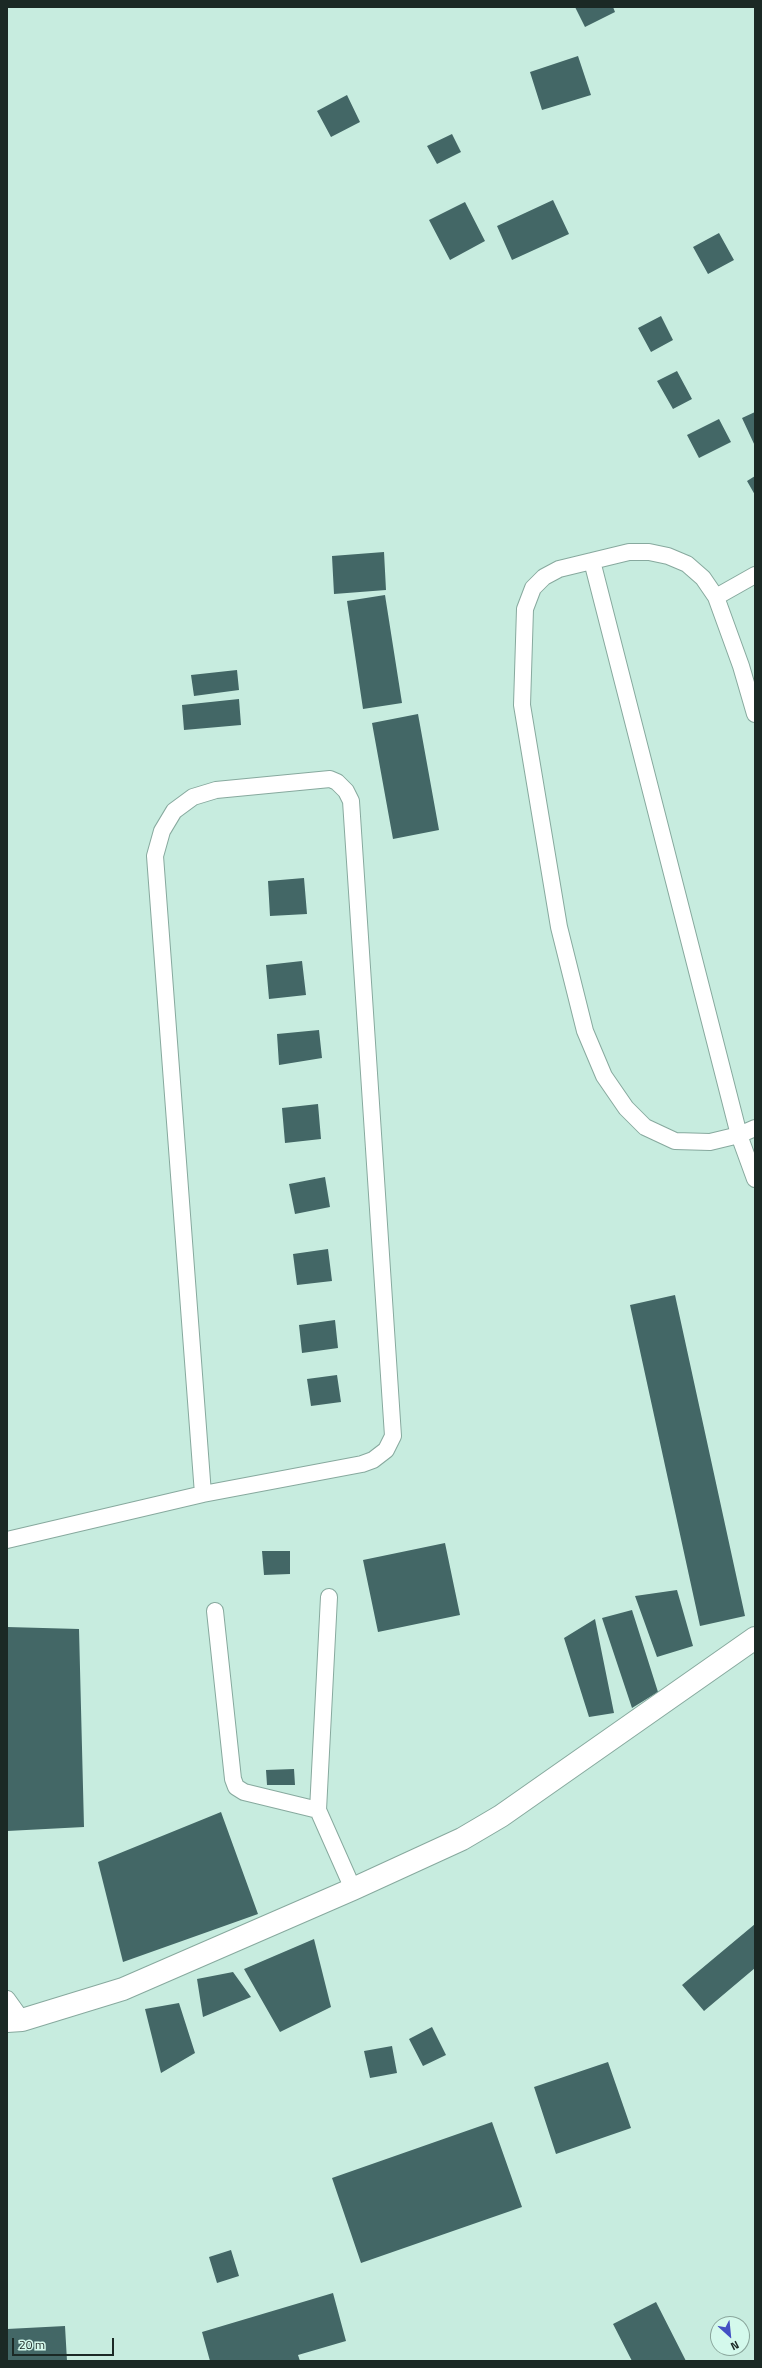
<!DOCTYPE html>
<style>
body{margin:0}
#map{position:relative;width:762px;height:2368px;overflow:hidden;background:#c7ecdf;font-family:"Titillium Web",sans-serif}
canvas{display:block}
.frame{position:absolute;inset:0;border:8px solid #1b2925;pointer-events:none}
.north{position:absolute;left:710px;top:2316px;width:40px;height:40px;box-sizing:border-box;background:#d4f9ec;border:1px solid #8aa69c;border-radius:50%;rotate:153deg;font-size:11px;font-weight:700;line-height:16px;text-align:center;color:#1b2925}
.north::after{content:'';display:block;margin:auto;width:14px;height:18px;background:#4350c4;clip-path:polygon(50% 0,100% 100%,50% 72%,0 100%)}
.scale{position:absolute;left:12px;top:2338px;width:102px;height:18px;box-sizing:border-box;border:2px solid #1b2925;border-top:0;padding-left:5px;font-size:12px;line-height:14px;white-space:nowrap;color:#1b2925;-webkit-text-stroke:3px #d4f9ec;paint-order:stroke}
</style>
<div id="map">
<canvas width="762" height="2368"></canvas>
<div class="frame"></div>
<div class="north">N</div>
<div class="scale">20 m</div>
</div>
<script>
const ctx = document.querySelector('canvas').getContext('2d');
ctx.lineJoin = 'round';
function fillPath(path, color) { ctx.fillStyle = color; ctx.fill(path, 'evenodd'); }
const shape = rows => new Path2D(rows.map(r => 'M' + r).join(''));
function stroke(path, color, width, dash) { ctx.strokeStyle = color; ctx.lineWidth = width; ctx.lineCap = dash ? 'butt' : 'round'; ctx.setLineDash(dash || []); ctx.stroke(path); }
const building = shape([
 [575,7,613,7,615,12,585,27],
 [578,56,591,95,542,110,530,72],
 [347,95,360,122,331,137,317,111],
 [452,134,461,152,437,164,427,146],
 [553,200,569,234,512,260,497,226],
 [465,202,485,241,450,260,429,220],
 [719,233,734,260,708,274,693,247],
 [661,316,673,340,651,352,638,328],
 [677,371,692,399,673,409,657,381],
 [755,412,755,446,742,418],
 [719,419,731,442,699,458,687,435],
 [755,476,755,495,747,481],
 [384,552,386,590,334,594,332,556],
 [385,595,402,703,363,709,347,601],
 [237,670,239,690,194,696,191,675],
 [239,699,241,725,184,730,182,705],
 [418,714,439,830,393,839,372,723],
 [304,878,307,914,270,916,268,881],
 [302,961,306,995,269,999,266,965],
 [319,1030,322,1058,279,1065,277,1034],
 [318,1104,321,1139,285,1143,282,1108],
 [325,1177,330,1207,295,1214,289,1184],
 [328,1249,332,1281,297,1285,293,1254],
 [675,1295,745,1616,700,1626,630,1305],
 [335,1320,338,1348,302,1353,299,1325],
 [337,1375,341,1402,311,1406,307,1379],
 [445,1543,460,1615,378,1632,363,1560],
 [262,1551,290,1551,290,1574,264,1575],
 [677,1590,693,1646,657,1657,635,1596],
 [632,1610,658,1692,632,1708,602,1618],
 [595,1619,614,1713,589,1717,564,1638],
 [7,1627,79,1629,84,1827,7,1831],
 [294,1769,295,1785,267,1785,266,1770],
 [221,1812,258,1914,123,1962,98,1862],
 [755,1924,755,1968,704,2011,682,1985],
 [314,1939,331,2007,280,2032,244,1969],
 [233,1972,251,1997,203,2017,197,1979],
 [179,2003,195,2053,161,2073,145,2009],
 [432,2027,446,2055,423,2066,409,2039],
 [392,2046,397,2073,370,2078,364,2051],
 [608,2062,631,2128,556,2154,534,2087],
 [492,2122,522,2207,361,2263,332,2178],
 [231,2250,239,2276,217,2283,209,2257],
 [333,2293,346,2341,298,2355,300,2361,210,2361,202,2332],
 [656,2302,686,2361,632,2361,613,2324],
 [65,2326,67,2361,7,2361,7,2329]
]);
const lane = shape([
 [592,561,739,1135,755,1179],
 [716,597,755,575],
 [755,714,741,666,716,597,703,578,687,564,668,556,649,552,629,552,559,569,544,577,533,588,525,609,522,705,559,927,585,1031,604,1076,626,1108,645,1127,675,1141,710,1142,739,1135,755,1128],
 [7,1540,203,1494,362,1464,373,1460,386,1450,393,1436,351,801,346,791,337,782,330,779,216,790,193,797,174,811,162,831,155,856,203,1494],
 [215,1611,233,1779,236,1787,244,1792,318,1810,353,1889],
 [318,1810,329,1597],
 [7,1999,22,2020]
]);
const street = shape([
 [7,2021,22,2020,123,1989,353,1889,462,1839,501,1816,755,1638]
]);
fillPath(building, '#436766');
stroke(lane, '#87a99e', 18);
stroke(street, '#87a99e', 24);
stroke(lane, '#fff', 16);
stroke(street, '#fff', 22);
</script>
